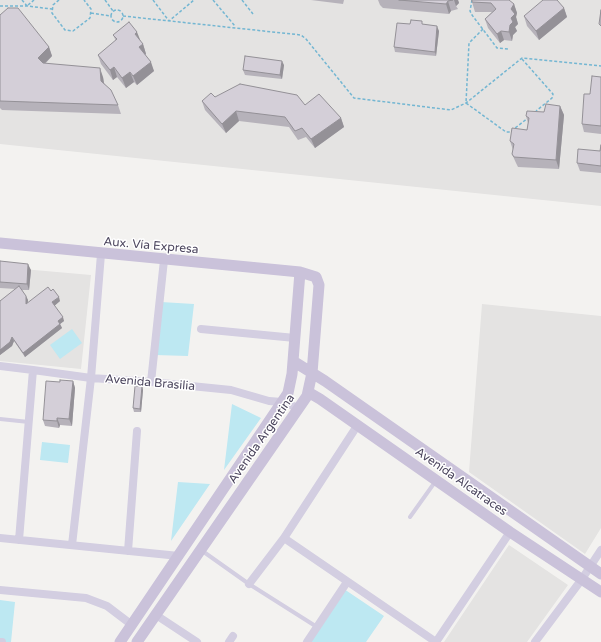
<!DOCTYPE html>
<meta charset="utf-8">
<style>
body{margin:0}
canvas{display:block;background:#f3f2f0}
</style>
<canvas width="601" height="642"></canvas>
<script>
const ctx = document.querySelector('canvas').getContext('2d');
ctx.lineJoin = 'round';
function fillPath(path, color) { ctx.fillStyle = color; ctx.fill(path, 'evenodd'); }
const shape = rows => new Path2D(rows.map(r => 'M' + r).join(''));
function stroke(path, color, width, dash) { ctx.strokeStyle = color; ctx.lineWidth = width; ctx.lineCap = dash ? 'butt' : 'round'; ctx.setLineDash(dash || []); ctx.stroke(path); }
function drawText(font, color, halo, rows, align = 'center') {
  ctx.font = font + ' "Varela Round",sans-serif'; ctx.lineWidth = 3; ctx.setLineDash([]); ctx.textBaseline = 'middle'; ctx.strokeStyle = halo; ctx.fillStyle = color; for (const [text, x, y, turn = 0] of rows) {
    ctx.save(); ctx.translate(x, y); ctx.rotate((+turn || 0) * Math.PI / 180); ctx.textAlign = isNaN(turn) ? turn : align; if (halo) ctx.strokeText(text, 0, 0); ctx.fillText(text, 0, 0); ctx.restore();
  }
}
const education = shape([
 [0,0,601,0,601,206,0,144],
 [0,267,91,275,81,369,0,361],
 [482,304,601,316,601,528,585,554,469,472],
 [509,545,568,585,527,642,444,642]
]);
const green = shape([
 [161,302,194,304,188,356,155,355],
 [72,329,82,343,60,359,50,345],
 [232,404,261,418,224,470],
 [42,442,70,445,68,463,40,460],
 [178,482,210,484,171,541],
 [344,589,384,616,366,642,310,642],
 [0,600,15,602,11,642,0,642]
]);
const path = shape([
 [22,0,27,6],
 [59,0,53,5,52,13,65,30,73,31,90,18,91,9,84,0],
 [105,0,113,11],
 [153,0,169,21,194,0],
 [213,0,235,26],
 [242,0,253,14],
 [472,0,470,11,472,15,497,48,508,49],
 [28,5,34,0],
 [0,6,27,6,52,9],
 '111 16a6 6 0 1 1 12 0a6 6 0 1 1-12 0Z',
 [91,13,111,16],
 [123,16,301,35,306,39,354,98,451,110,466,103,522,58,601,66],
 [483,29,469,43,466,103,506,132,510,132,528,118],
 [522,59,553,94,552,98,536,111]
]);
const lane = shape([
 [0,419,29,422],
 [410,517,435,482],
 [201,550,249,584,317,627]
]);
const street = shape([
 [201,329,295,338],
 [0,366,33,370,91,378,151,382,231,390,269,401,282,402,299,408],
 [151,382,164,260],
 [0,538,179,556],
 [284,538,436,642],
 [19,540,33,370],
 [72,545,91,378,101,254],
 [128,551,137,431],
 [249,584,284,538,357,426],
 [0,590,86,598,107,606,132,625],
 [156,615,197,642],
 [0,642,2,642],
 [229,642,233,636],
 [307,642,347,582],
 [436,642,510,532],
 [535,642,582,579,601,550]
]);
const secondary = shape([
 [0,243,300,272,316,277,319,285,312,373,307,396,137,642],
 [293,361,325,381,601,574],
 [308,392,320,399,510,532,601,592],
 [120,642,288,393,292,374,300,272]
]);
const wall = shape([
 [311,0,344,0,343,4],
 [378,0,458,0,459,3,456,6,458,9,451,11,449,14,383,8,380,5],
 [472,0,514,4,517,13,516,17,518,24,515,27,517,31,513,35,512,41,504,40,500,43,488,28,485,19,492,12,475,12,472,2],
 [564,8,567,17,539,40,527,26,524,16],
 [0,15,49,47,52,56,45,64,103,77,104,83,118,105,121,114,2,110,0,108],
 [410,24,423,24,439,31,436,56,395,52,394,47],
 [113,35,141,42,143,44,146,54,145,55,154,71,137,85,134,82,126,88,117,77,113,80,101,64,98,55,116,41],
 [284,65,282,79,245,75,243,70],
 [601,77,601,134,584,132,582,124,590,94],
 [202,101,305,105,341,118,344,127,315,148,306,137,298,140,289,127,239,121,226,133,205,110],
 [560,106,564,115,559,169,518,167,516,163,512,154,513,150,510,141,527,130,528,123,526,116,544,112],
 [601,145,601,173,580,171,577,163,600,151],
 [0,261,31,270,29,290,22,290,28,300,28,303,60,301,54,306,64,321,60,324,62,328,25,357,14,341,12,346,0,355,0,301,16,289,0,288],
 [73,381,75,388,72,426,60,425,59,428,45,426,43,420],
 [142,386,143,390,141,412,134,412,133,408]
]);
const shadedWall = shape([
 [454,0,458,0,459,3,456,6],
 [448,1,451,11,449,14,446,4],
 [514,4,517,13,516,17,518,24,515,27,517,31,513,35,512,41,509,32,511,18,511,9],
 [564,8,567,17,539,40,536,31],
 [437,26,439,31,436,56,435,52],
 [501,31,504,40,500,43,497,34],
 [137,32,141,42,135,34],
 [143,44,146,54,142,57,139,47],
 [49,47,52,56,41,67,38,58],
 [282,61,284,65,282,79,280,75],
 [151,62,154,71,137,85,133,76],
 [114,67,117,77,113,80,110,70],
 [100,68,103,77,105,90,101,81],
 [130,72,134,82,126,88,122,78],
 [560,106,564,115,559,169,556,160],
 [236,111,239,121,226,133,222,124],
 [341,118,344,127,315,148,311,139],
 [28,264,31,270,29,290,27,284],
 [26,296,28,300,27,309,26,304],
 [59,297,60,301,53,307,52,302],
 [63,317,64,321,60,324,62,328,25,357,23,353,58,321],
 [12,337,14,341,12,346,0,355,0,350],
 [73,381,75,388,72,426,69,419],
 [142,386,143,390,141,412,140,409],
 [57,418,60,425,59,428,57,421]
]);
const building = shape([
 [399,0,453,0,448,1,446,4,399,0],
 [472,0,509,0,514,4,511,9,515,14,511,18,513,22,510,25,509,32,501,31,497,34,485,19,496,9,491,3,472,2,472,0],
 [543,0,557,0,564,8,536,31,524,16,543,0],
 [8,8,18,8,49,47,38,58,43,63,100,68,101,81,111,90,118,105,0,101,0,15,8,8],
 [601,10,601,26,599,24,601,10],
 [411,20,422,21,422,24,437,26,435,52,394,47,397,23,410,24,411,20],
 [129,22,137,32,135,34,143,44,139,47,151,62,133,76,130,72,122,78,114,67,110,70,98,55,117,39,113,35,129,22],
 [245,56,282,61,280,75,243,70,245,56],
 [592,76,601,77,601,126,582,124,584,94,590,94,592,76],
 [240,84,297,95,305,105,319,94,341,118,311,139,302,128,295,131,285,117,236,111,222,124,202,101,211,93,215,97,240,84],
 [546,104,560,106,556,160,514,157,512,154,514,144,510,141,512,128,527,130,529,118,526,116,527,111,544,112,546,104],
 [601,145,601,166,577,163,578,149,600,151,601,145],
 [0,261,28,264,27,284,0,282,0,261],
 [19,286,26,296,26,304,48,287,51,291,53,289,59,297,52,302,63,317,58,321,60,324,23,353,12,337,10,342,0,350,0,301,19,286],
 [60,380,73,381,69,419,57,418,57,421,43,420,46,381,60,382,60,380],
 [135,386,142,386,140,409,133,408,135,386]
]);
const streetNames = [
 ["Aux. Vía Expresa",151,246,5],
 ["Avenida Brasilia",150,383,5],
 ["Avenida Argentina",262,439,-55],
 ["Avenida Alcatraces",461,482,35]
];
fillPath(education, '#e4e3e2');
fillPath(green, '#bde8f2');
stroke(path, '#73b6d2', 1.5, [3, 2]);
stroke(lane, '#d3cee1', 4);
stroke(street, '#d3cee1', 8);
stroke(secondary, '#cac2da', 11);
fillPath(wall, '#b6b2ba');
fillPath(shadedWall, '#949197');
fillPath(building, '#d4cfd8');
stroke(building, '#949197', 1);
drawText('12px', '#4d475f', '#fff', streetNames);
</script>
